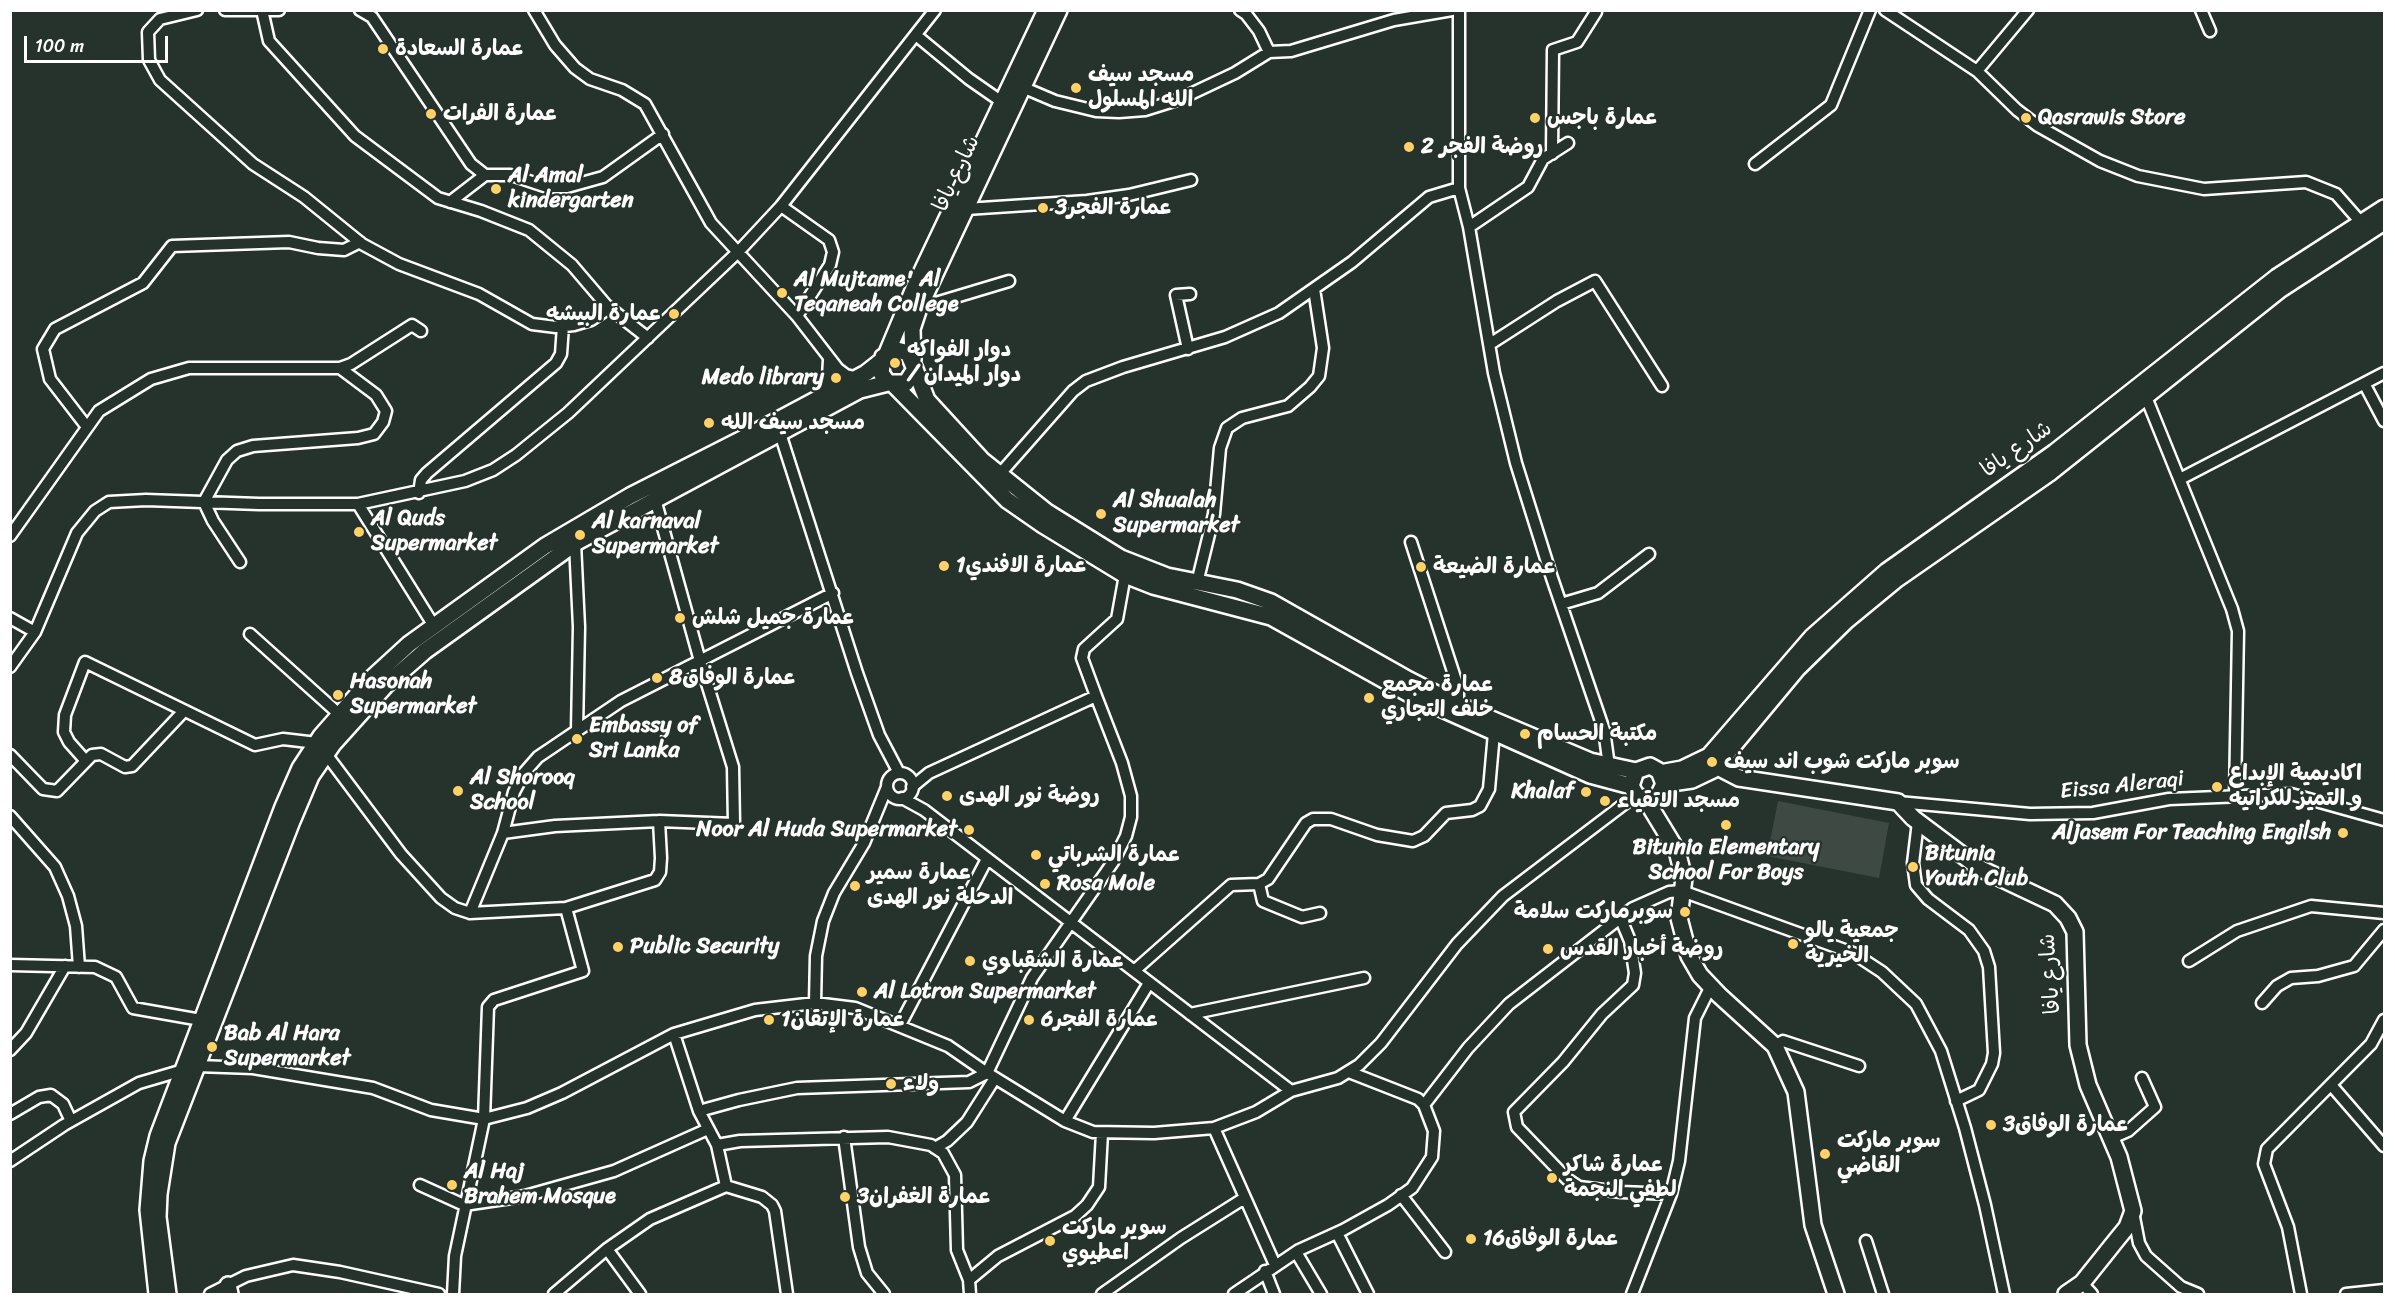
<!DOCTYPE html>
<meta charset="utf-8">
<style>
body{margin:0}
#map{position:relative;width:2395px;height:1305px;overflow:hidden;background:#26332d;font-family:Sriracha,sans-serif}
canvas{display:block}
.frame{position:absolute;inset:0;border:12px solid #fff;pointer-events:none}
.scale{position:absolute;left:24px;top:36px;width:144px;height:27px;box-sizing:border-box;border:3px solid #fff;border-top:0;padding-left:8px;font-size:18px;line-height:21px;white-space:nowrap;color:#fff;-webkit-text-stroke:4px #26332d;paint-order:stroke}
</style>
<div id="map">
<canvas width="2395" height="1305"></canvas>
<div class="frame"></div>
<div class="scale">100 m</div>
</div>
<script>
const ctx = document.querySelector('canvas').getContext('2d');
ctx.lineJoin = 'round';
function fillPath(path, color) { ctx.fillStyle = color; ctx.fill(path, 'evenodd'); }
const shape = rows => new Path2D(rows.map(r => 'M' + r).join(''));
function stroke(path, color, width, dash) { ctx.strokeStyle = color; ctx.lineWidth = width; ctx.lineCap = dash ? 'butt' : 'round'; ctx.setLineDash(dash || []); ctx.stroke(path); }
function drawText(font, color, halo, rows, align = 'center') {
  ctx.font = font + ' Sriracha,"Playpen Sans Arabic",sans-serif'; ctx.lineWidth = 4.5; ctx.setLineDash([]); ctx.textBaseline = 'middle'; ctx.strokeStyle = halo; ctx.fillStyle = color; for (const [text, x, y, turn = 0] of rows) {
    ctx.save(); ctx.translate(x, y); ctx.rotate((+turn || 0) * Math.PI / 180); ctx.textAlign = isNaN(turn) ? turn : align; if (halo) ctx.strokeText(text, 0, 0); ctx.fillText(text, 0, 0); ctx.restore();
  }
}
const green = shape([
 [1778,801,1889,823,1879,878,1767,856]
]);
const street = shape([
 [197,10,160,19,148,32,149,60,160,80,253,164,304,197,362,244,399,264,479,294,532,324,556,327,574,325,591,320,609,308],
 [225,10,279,10],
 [262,10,269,41,355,136,438,198,481,211,529,230,572,265,607,306,648,338],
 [360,10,372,17,471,164,485,175,511,175,547,187,567,187,603,177,663,134],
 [534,10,555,45,575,68,590,79,622,90,645,104,711,223,797,316,838,369,846,375,858,378],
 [1240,10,1246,14,1259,31,1269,52],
 [1885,10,1977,71,2017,110,2038,126,2100,161,2138,176,2204,189,2306,182,2336,194,2365,227],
 [2201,10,2210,31],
 [917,36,969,79,1002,102],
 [1977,71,2028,10],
 [1022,87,1055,101,1096,111,1119,112,1145,110,1180,99,1235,73,1269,52,1291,51,1394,20,1452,10],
 [1552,154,1553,50,1577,42,1596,12],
 [1755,164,1831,105,1870,10],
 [1459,188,1469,227,1494,373,1516,463,1552,578,1604,730,1609,766],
 [450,202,485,175],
 [966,209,1087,201,1129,195,1191,180],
 [1469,227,1528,187,1543,159,1568,143],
 [919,308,1009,281],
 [797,316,830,265,833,252,829,240,781,206,935,10],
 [1490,344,1557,301,1595,281,1662,386],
 [1188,349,1176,295,1190,294],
 [340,368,351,364,412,325,421,331],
 [2365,385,2384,421],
 [827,394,829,360],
 [2146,397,2232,609,2238,631,2235,796],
 [87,427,50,379,43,349,55,329,143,283,172,246,289,242,318,248,344,250,360,242],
 [778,427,857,673,879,735,899,773],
 [999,475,1073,391,1086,381,1123,367,1225,337,1279,313,1352,262,1429,197,1459,188,1459,10],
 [2180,479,2384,373],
 [419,493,421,480,427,473,556,363,561,354,563,326],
 [358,504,434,626],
 [10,536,99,411,151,379,189,368,340,368,376,395,386,411,383,422,374,434,358,438,253,446,237,451,227,460,204,502,213,521,240,562],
 [1411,542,1458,687,1458,705],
 [575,543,579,627,577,730],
 [1197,583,1214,514,1220,448,1227,428,1242,418,1288,406,1310,387,1319,376,1323,348,1314,289],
 [1561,604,1598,593,1649,554],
 [10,618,35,632],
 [250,634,339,714],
 [10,667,35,632,77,533,95,511,109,502,146,500,259,504,358,504,465,481,493,470,516,455,568,413,739,251,781,206],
 [326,754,401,854,441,898,455,908,470,913,566,908,655,880,660,872,661,858,659,821],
 [10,755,43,789,57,791,92,755,101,754,125,767,132,766,184,711],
 [85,760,69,742,64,732,65,715,85,662,255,745,283,739,317,743],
 '887 786a13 13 0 1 1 26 0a13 13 0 1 1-26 0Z',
 [912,787,929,773,1096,696,1082,658,1084,649,1117,619,1125,575],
 [902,798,924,810,1291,1091],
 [1898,802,2030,814,2093,813,2169,799,2291,794,2384,820],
 [10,816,55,867,68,896,76,926,79,967],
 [1918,822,1913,863,1916,885,1928,899,1969,930,1984,951,1989,967,1994,1053,1992,1064,1979,1090,1956,1101],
 [503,833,555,826,659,821,734,824,733,767,700,661,655,499],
 [1259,884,1263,901,1302,917,1320,913],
 [470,913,503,833,514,792,524,773,538,757,621,701,833,593],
 [1620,917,1630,941,1635,973,1633,985,1602,1014,1563,1062,1514,1112,1517,1127,1567,1179,1579,1187,1621,1192,1671,1194],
 [2189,961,2237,931,2311,906,2384,913],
 [10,965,95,967,116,977,133,1008,201,1020],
 [1134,971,1231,885,1259,884,1268,879,1306,823,1313,819,1331,819,1377,835,1413,841,1424,836,1446,813,1472,810,1480,806,1489,789,1494,733],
 [815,1003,816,956,823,921,834,893,864,843,887,787],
 [2262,1003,2277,986,2291,978,2318,976,2354,966,2384,930],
 [1190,1014,1364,978],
 [900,1025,987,859],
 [674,1034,699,1111,717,1145,726,1186,762,1197,772,1205,775,1211,787,1294],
 [1775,1046,1783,1041,1859,1066],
 [10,1050,26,1033,65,966],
 [2332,1086,2384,1146],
 [1424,1105,1468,1048,1509,1004,1633,908,1669,892,1682,891,1853,953,1882,972,1916,1004,1941,1051,1965,1128,1985,1205,2004,1294],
 [699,1111,739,1100,797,1088,969,1082,987,1073,1032,978,1113,862,1126,836,1131,817,1131,796,1122,763,1096,696],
 [10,1114,39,1097,51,1095,63,1104,71,1121],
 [1065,1121,1149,983],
 [1214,1128,1275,1265],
 [844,1137,859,1247,867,1273,884,1294],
 [2112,1138,2128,1131,2155,1107,2142,1078],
 [717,1145,740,1141,888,1137,931,1145,943,1153,955,1175,957,1250,969,1280,970,1294],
 [935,1148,947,1141,967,1122,995,1078],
 [10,1161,64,1125,139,1083,197,1066,253,1068,373,1088,431,1110,484,1119,527,1108,562,1093,674,1034,755,1010,815,1003,855,1008,948,1046,987,1073,1065,1121,1093,1132,1154,1133,1214,1128,1256,1112,1291,1091,1338,1078,1359,1065,1381,1043,1457,944,1503,896,1636,795],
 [420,1185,464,1205,525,1196,614,1171,708,1129],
 [1401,1195,1445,1252],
 [2133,1212,2139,1243,2146,1256,2181,1287,2198,1294],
 [1337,1233,1368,1294],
 [1866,1241,1883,1294],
 [607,1249,640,1294],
 [1296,1252,1321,1294],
 [1265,1271,1274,1294],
 [969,1280,998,1256,1075,1216,1087,1205,1099,1187,1102,1133],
 [2082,1283,2092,1294],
 [210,1294,246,1276,293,1265,340,1272,439,1294],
 [453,1294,455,1256,484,1119,488,1007,494,1000,583,971,566,908],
 [554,1294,607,1249,650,1219,726,1186],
 [1102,1294,1181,1238,1243,1199],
 [1234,1294,1299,1250,1343,1230,1388,1205,1412,1188,1432,1157,1434,1131,1424,1105,1418,1099,1349,1072],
 [1632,1294,1671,1194,1679,1161,1695,1018,1711,986],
 [2301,1294,2288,1227,2264,1164,2267,1149,2371,1044,2384,1020],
 [2346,1294,2384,1290]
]);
const secondary = shape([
 [887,353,915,286,1046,10],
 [913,360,912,329,919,308,1059,10],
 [915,369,927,400,982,460,1047,512,1121,558,1167,576,1237,590,1271,602,1409,680,1458,705,1590,761,1636,771],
 [894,385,1007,500,1043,525,1125,575,1153,586,1271,617,1411,695,1590,775,1631,786],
 [1708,762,1739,778,1898,802,1913,818,1981,869,2055,904,2068,918,2075,932,2078,1045,2088,1085,2119,1157,2133,1211,2127,1227,2118,1238,2082,1283,2066,1294],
 [1660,773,1682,769,1709,756,1812,637,1887,571,2055,452,2277,277,2384,208],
 [1664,784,1692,780,1713,770,1797,669,1846,621,1897,579,2051,472,2281,289,2384,222],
 [1646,800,1658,796,1664,784,1659,771,1650,766,1636,771,1631,786,1636,795,1646,800,1677,851,1684,878,1679,918,1689,956,1700,975,1719,995,1775,1046,1796,1092,1813,1225,1836,1294],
 [228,1285,230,1294],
 [157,1294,148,1210,152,1161,158,1136,283,807,300,768,321,736,373,677,409,644,545,546,630,496,750,435,866,373,880,362],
 [168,1294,158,1217,159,1194,167,1143,292,821,311,776,333,744,386,685,425,651,577,542,860,390,888,383,906,383,915,369,908,353,897,350,883,357,881,373,888,383]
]);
const markers = [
 [383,49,6,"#ffd166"],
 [1076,88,6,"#ffd166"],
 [431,114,6,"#ffd166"],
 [1535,118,6,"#ffd166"],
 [2026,118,6,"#ffd166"],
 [1409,147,6,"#ffd166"],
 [496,189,6,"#ffd166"],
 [1043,208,6,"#ffd166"],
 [782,293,6,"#ffd166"],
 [674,314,6,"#ffd166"],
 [895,363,6,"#ffd166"],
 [836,378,6,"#ffd166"],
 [709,423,6,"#ffd166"],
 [1101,514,6,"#ffd166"],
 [359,532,6,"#ffd166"],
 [580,535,6,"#ffd166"],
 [944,566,6,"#ffd166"],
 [1421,567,6,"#ffd166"],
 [680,618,6,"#ffd166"],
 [657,678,6,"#ffd166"],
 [338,695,6,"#ffd166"],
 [1369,698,6,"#ffd166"],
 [1525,734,6,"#ffd166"],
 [577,739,6,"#ffd166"],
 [1712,762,6,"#ffd166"],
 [2217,787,6,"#ffd166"],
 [458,791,6,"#ffd166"],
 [1586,792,6,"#ffd166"],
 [947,796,6,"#ffd166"],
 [1605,801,6,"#ffd166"],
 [1726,825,6,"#ffd166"],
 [969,830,6,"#ffd166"],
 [2343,833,6,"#ffd166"],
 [1036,855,6,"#ffd166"],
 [1913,867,6,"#ffd166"],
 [1045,884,6,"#ffd166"],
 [855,886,6,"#ffd166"],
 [1685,912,6,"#ffd166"],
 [1793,944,6,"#ffd166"],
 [618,947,6,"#ffd166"],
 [1548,949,6,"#ffd166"],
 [970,961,6,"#ffd166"],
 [862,992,6,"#ffd166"],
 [769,1020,6,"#ffd166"],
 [1029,1020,6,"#ffd166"],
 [212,1047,6,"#ffd166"],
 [891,1084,6,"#ffd166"],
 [1991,1125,6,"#ffd166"],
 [1825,1154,6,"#ffd166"],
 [1552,1178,6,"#ffd166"],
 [452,1185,6,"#ffd166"],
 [845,1197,6,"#ffd166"],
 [1471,1239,6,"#ffd166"],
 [1050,1241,6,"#ffd166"]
];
const poiNames = [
 ["عمارة السعادة",395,49],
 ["مسجد سيف",1088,75],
 ["الله المسلول",1088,100],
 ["عمارة الفرات",443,114],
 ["عمارة باجس",1547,118],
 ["Qasrawis Store",2038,118],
 ["روضة الفجر 2",1421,147],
 ["Al Amal",508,176],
 ["kindergarten",508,201],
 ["عمارة الفجر3",1055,208],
 ["Al Mujtame' Al",794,280],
 ["Teqaneah College",794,305],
 ["عمارة البيشه",662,314,"right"],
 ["دوار الفواكه",907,350],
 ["/ دوار الميدان",907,375],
 ["Medo library",824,378,"right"],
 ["مسجد سيف الله",721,423],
 ["Al Shualah",1113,501],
 ["Supermarket",1113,526],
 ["Al Quds",371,519],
 ["Supermarket",371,544],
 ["Al karnaval",592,522],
 ["Supermarket",592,547],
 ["عمارة الافندي1",956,566],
 ["عمارة الضيعة",1433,567],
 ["عمارة جميل شلش",692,618],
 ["عمارة الوفاق8",669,678],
 ["Hasonah",350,682],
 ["Supermarket",350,707],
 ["عمارة مجمع",1381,685],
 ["خلف التجاري",1381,710],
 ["Embassy of",589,726],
 ["Sri Lanka",589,751],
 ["مكتبة الحسام",1537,734],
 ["سوبر ماركت شوب اند سيف",1724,762],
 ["اكاديمية الإبداع",2229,774],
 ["و التميز للكراتيه",2229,799],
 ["Al Shorooq",470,778],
 ["School",470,803],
 ["Khalaf",1574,792,"right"],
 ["روضة نور الهدى",959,796],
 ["مسجد الاتقياء",1617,801],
 ["Noor Al Huda Supermarket",957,830,"right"],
 ["Aljasem For Teaching Engilsh",2331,833,"right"],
 ["Bitunia Elementary",1726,848,"center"],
 ["School For Boys",1726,873,"center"],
 ["Bitunia",1925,854],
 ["Youth Club",1925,879],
 ["عمارة الشرباتي",1048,855],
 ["عمارة سمير",867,873],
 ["الدحلة نور الهدى",867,898],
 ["Rosa Mole",1057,884],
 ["سوبرماركت سلامة",1673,912,"right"],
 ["جمعية يالو",1805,931],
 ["الخيرية",1805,956],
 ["Public Security",630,947],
 ["روضة أخبار القدس",1560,949],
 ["عمارة الشقباوي",982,961],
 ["Al Lotron Supermarket",874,992],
 ["عمارة الإتقان1",781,1020],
 ["عمارة الفجر6",1041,1020],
 ["Bab Al Hara",224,1034],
 ["Supermarket",224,1059],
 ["ولاء",903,1084],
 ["عمارة الوفاق3",2003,1125],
 ["سوبر ماركت",1837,1141],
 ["القاضي",1837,1166],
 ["عمارة شاكر",1564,1165],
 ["لطفي النجمة",1564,1190],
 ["Al Haj",464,1172],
 ["Brahem Mosque",464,1197],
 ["عمارة الغفران3",857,1197],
 ["سوير ماركت",1062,1228],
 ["اعطيوي",1062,1253],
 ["عمارة الوفاق16",1483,1239]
];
const streetNames = [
 ["شارع يافا",957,174,-65],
 ["شارع يافا",2017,450,-35],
 ["Eissa Aleraqi",2122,786,-6],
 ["شارع يافا",2051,974,-94]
];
fillPath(green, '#3e4944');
stroke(street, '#fff', 15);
stroke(secondary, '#fff', 20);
stroke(street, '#26332d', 10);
stroke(secondary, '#26332d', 15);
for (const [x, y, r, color] of markers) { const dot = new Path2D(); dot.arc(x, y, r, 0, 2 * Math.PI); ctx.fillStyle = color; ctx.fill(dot); stroke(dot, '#26332d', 2); }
drawText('bold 22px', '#fff', '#26332d', poiNames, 'left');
drawText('22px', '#fff', '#26332d', streetNames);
</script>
